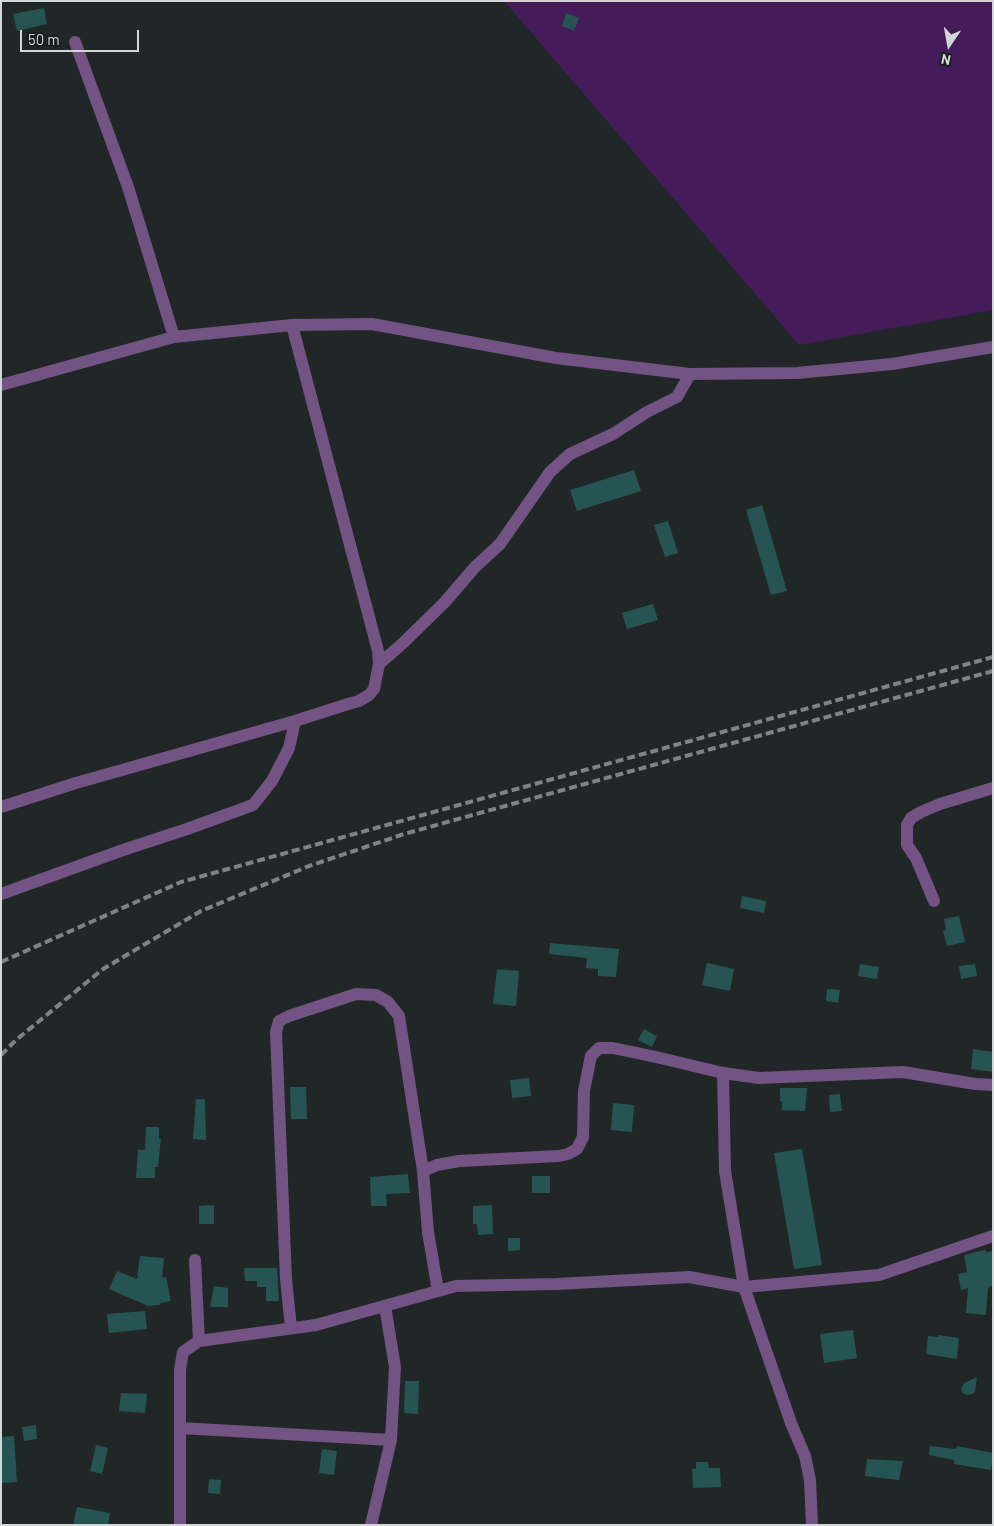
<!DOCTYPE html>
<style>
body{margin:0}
#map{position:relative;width:994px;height:1526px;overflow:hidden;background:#212727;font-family:Barlow,sans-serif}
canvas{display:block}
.frame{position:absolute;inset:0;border:2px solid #d2d6d6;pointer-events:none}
.north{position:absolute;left:924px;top:20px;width:50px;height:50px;-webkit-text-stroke:4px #171e1d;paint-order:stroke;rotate:192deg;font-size:14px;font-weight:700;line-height:20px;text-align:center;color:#d2d6d6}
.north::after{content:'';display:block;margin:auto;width:18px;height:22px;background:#d2d6d6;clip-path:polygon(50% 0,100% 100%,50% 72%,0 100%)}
.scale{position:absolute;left:20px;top:30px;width:119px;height:22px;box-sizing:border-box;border:2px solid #d2d6d6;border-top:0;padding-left:6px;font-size:15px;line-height:18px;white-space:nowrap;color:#d2d6d6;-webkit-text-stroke:4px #171e1d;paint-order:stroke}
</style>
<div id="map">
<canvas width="994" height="1526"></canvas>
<div class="frame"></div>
<div class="north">N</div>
<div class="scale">50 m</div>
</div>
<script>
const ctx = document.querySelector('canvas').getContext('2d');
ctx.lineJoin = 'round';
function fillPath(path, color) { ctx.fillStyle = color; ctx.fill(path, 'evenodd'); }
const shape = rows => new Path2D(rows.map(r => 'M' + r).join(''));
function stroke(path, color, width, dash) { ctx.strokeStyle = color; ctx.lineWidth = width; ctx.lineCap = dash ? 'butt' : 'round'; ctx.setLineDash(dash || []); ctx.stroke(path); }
const green = shape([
 [504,1,993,1,993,310,799,345]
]);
const building = shape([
 [44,8,47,24,17,31,13,14],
 [566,13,579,18,574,31,562,26],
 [634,470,641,491,577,511,570,490],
 [762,505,787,591,771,595,746,510],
 [668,521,678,553,665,557,654,525],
 [653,604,658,620,627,629,622,613],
 [742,896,766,901,764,913,740,908],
 [959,916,965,942,947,946,943,931,946,930,944,919],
 [550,943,619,949,616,977,598,976,598,969,586,968,587,958,549,954],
 [707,963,734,969,730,991,702,985],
 [860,964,879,967,877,979,858,976],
 [975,964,977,976,961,979,959,966],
 [497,969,519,971,516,1006,493,1004],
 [827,989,840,990,838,1003,826,1001],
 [644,1029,657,1036,652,1047,638,1040],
 [973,1049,993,1052,993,1072,971,1069],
 [529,1078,531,1096,512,1098,510,1080],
 [290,1087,306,1087,307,1119,291,1119],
 [780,1088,807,1088,805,1111,782,1110,782,1101,780,1101],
 [840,1094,842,1111,830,1112,829,1095],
 [196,1099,205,1099,206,1140,193,1139],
 [613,1103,634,1105,632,1132,611,1130],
 [146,1127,159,1127,159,1139,161,1138,158,1167,155,1167,155,1178,136,1178,138,1150,145,1150],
 [802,1149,822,1265,794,1269,774,1153],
 [408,1174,410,1193,386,1194,387,1206,371,1206,370,1177],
 [532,1176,550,1176,550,1193,532,1193],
 [214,1205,214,1224,199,1224,199,1206],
 [492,1205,493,1234,478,1235,477,1224,473,1224,473,1206],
 [508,1238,520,1238,520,1250,508,1251],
 [985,1250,986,1252,993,1251,993,1285,988,1288,986,1315,966,1313,968,1288,961,1290,958,1274,967,1272,964,1255],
 [140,1256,164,1258,162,1278,166,1277,171,1301,161,1303,160,1305,148,1306,109,1289,117,1271,137,1279],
 [244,1268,277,1268,279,1301,266,1301,266,1287,257,1287,257,1281,245,1281],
 [214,1286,228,1288,228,1307,210,1307],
 [145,1311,147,1329,109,1333,107,1314],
 [853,1330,857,1358,824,1363,820,1334],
 [938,1335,959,1338,957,1359,926,1354,928,1336,938,1337],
 [977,1377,975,1391,973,1394,966,1395,963,1393,961,1389,964,1383],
 [405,1381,419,1381,418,1414,404,1413],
 [121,1393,147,1394,145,1413,119,1411],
 [36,1425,37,1439,24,1441,22,1427],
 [14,1436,17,1482,1,1483,1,1437],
 [96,1445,108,1448,102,1474,90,1471],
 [930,1446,956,1449,957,1446,993,1453,991,1470,954,1464,954,1460,929,1455],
 [322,1449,337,1451,334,1475,319,1473],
 [867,1459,903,1461,899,1480,865,1476],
 [696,1462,708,1462,709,1468,720,1468,721,1487,693,1488,692,1469,696,1469],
 [209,1479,221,1480,220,1494,208,1493],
 [77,1507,110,1513,108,1525,73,1525]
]);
const street = shape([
 [75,42,128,187,174,337],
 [1,385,174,337,292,325,372,324,556,358,690,374,797,373,892,364,993,347],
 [379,664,402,644,445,602,475,567,500,544,550,472,570,454,613,434,647,412,677,397,690,374],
 [1,807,76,783,295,721,348,704,359,701,369,695,374,689,379,664,378,651,292,325],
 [1,894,123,850,187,829,253,805,272,781,289,748,295,721],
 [934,901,916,858,907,845,907,825,911,818,921,812,940,804,993,788],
 [723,1073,725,1171,744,1287,791,1423,805,1456,810,1480,812,1525],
 [195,1260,199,1341],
 [438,1291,428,1232,423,1171,437,1165,459,1161,559,1156,568,1154,577,1149,583,1137,584,1091,591,1056,599,1048,613,1048,656,1057,723,1073,759,1078,903,1072,975,1084,993,1085],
 [291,1328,286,1279,276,1032,279,1021,289,1016,356,994,376,995,388,1002,399,1016,423,1171],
 [180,1428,391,1440],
 [180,1525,180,1370,183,1352,199,1341,316,1325,456,1286,557,1284,689,1277,744,1287,879,1275,993,1236],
 [371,1525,391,1440,395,1367,385,1306]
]);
const rail = shape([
 [1,962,181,882,993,657],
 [1,1055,16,1040,103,969,201,911,309,866,404,834,993,671]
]);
fillPath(green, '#461b5a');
fillPath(building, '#255452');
stroke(street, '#735384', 12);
stroke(rail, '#7e8383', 4, [8, 4]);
</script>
